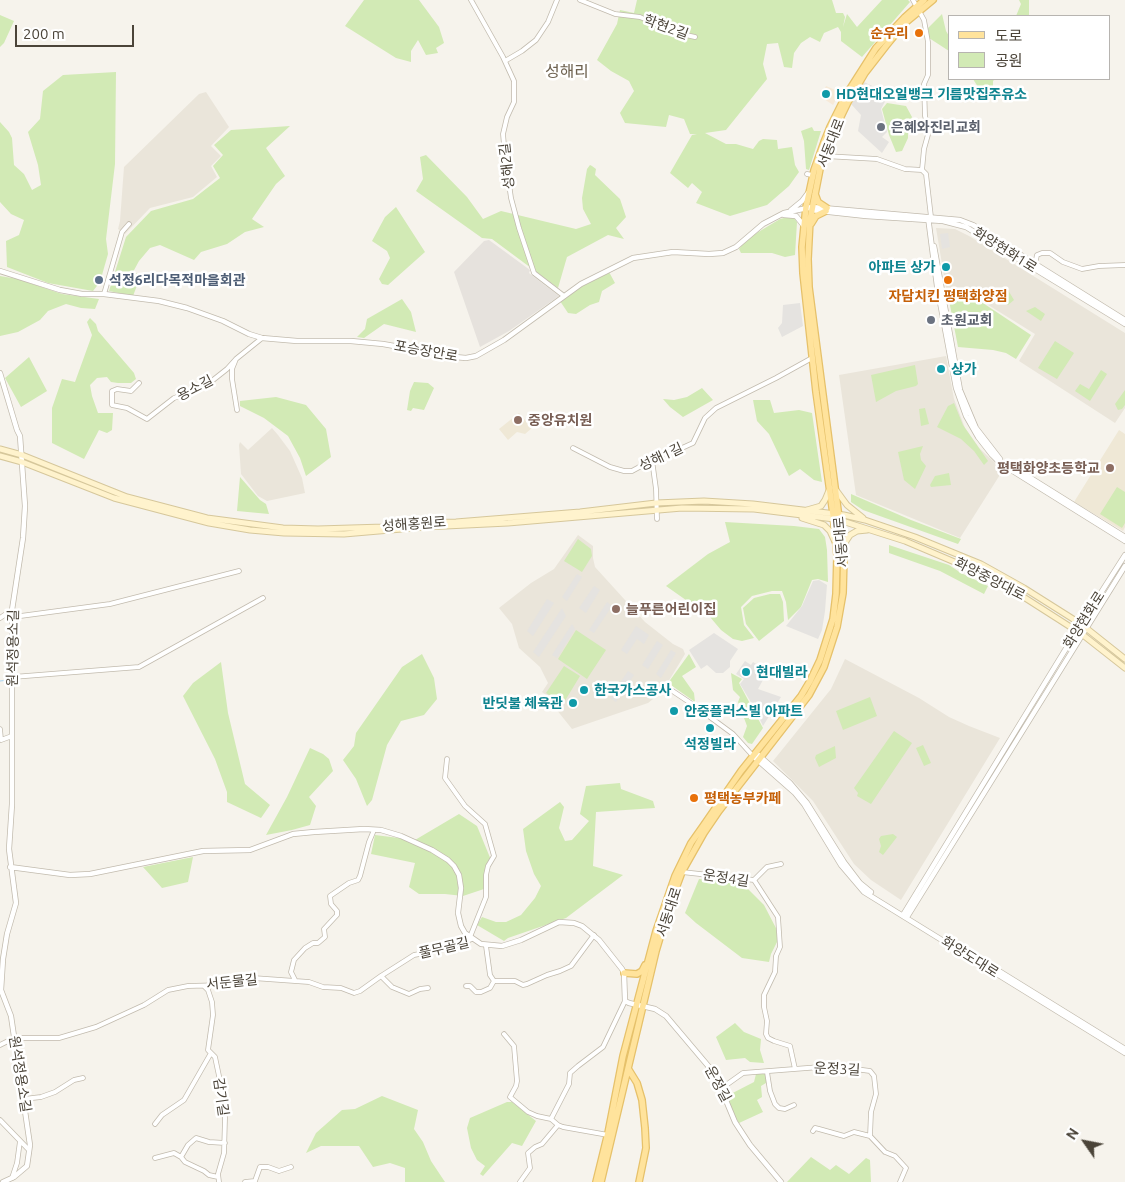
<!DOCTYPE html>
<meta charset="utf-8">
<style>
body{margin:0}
#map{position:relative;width:1125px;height:1182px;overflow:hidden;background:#f6f3ec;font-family:Ubuntu,"Noto Sans KR",sans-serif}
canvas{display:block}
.legend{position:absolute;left:948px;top:15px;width:162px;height:65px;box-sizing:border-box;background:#fff;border:1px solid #b7b4b0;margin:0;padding:6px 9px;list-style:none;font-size:15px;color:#4b4439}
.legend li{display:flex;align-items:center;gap:10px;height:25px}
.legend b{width:25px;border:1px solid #b7b4b0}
.north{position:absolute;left:1060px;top:1117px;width:50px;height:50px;-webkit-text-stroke:4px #fff;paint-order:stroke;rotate:303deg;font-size:14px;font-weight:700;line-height:20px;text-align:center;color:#4b4439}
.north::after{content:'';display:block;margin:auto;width:18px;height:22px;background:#4b4439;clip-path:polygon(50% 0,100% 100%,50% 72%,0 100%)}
.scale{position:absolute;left:15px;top:25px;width:119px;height:22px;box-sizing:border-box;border:2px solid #4b4439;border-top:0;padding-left:6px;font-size:15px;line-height:18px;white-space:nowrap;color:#4b4439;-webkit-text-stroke:4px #fff;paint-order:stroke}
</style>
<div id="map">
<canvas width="1125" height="1182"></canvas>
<ul class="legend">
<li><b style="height:6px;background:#ffe39c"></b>도로</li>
<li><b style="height:14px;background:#d2eab5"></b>공원</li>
</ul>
<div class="north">N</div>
<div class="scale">200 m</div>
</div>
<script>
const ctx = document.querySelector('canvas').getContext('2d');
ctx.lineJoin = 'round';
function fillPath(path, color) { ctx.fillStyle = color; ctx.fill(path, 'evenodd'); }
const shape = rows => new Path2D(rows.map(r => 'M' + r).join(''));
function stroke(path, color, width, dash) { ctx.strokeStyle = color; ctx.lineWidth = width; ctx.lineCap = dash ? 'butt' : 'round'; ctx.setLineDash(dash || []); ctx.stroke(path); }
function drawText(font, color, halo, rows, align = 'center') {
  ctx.font = font + ' Ubuntu,"Noto Sans KR",sans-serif'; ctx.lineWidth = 5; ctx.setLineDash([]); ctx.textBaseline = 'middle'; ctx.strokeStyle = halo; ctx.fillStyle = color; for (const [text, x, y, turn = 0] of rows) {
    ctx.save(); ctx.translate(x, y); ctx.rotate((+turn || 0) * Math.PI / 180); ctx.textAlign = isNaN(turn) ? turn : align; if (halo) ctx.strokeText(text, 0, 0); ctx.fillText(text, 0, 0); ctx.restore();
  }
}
const residential = shape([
 [206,92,229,127,211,146,221,156,211,166,217,177,193,197,150,208,125,234,118,229,120,221,124,167,199,94],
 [936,228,955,229,969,236,1125,333,1125,408,1115,423,1019,361,1035,334,977,298,947,294],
 [946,356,954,399,965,428,980,449,1003,470,960,538,856,495,839,375],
 [272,428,278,435,290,451,302,478,305,493,267,501,258,496,241,474,239,445,240,442,248,450],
 [578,535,593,546,593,558,595,567,645,622,673,644,683,649,685,654,662,692,648,703,572,729,556,709,557,703,542,692,548,683,540,667,519,648,512,624,499,608,531,583,554,569],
 [845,659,919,698,949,717,969,726,1000,738,901,900,871,880,854,864,813,801,773,761,831,689]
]);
const commercial = shape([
 [826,86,840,92,833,105,821,97]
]);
const industrial = shape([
 [489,240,530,270,529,273,559,296,509,331,480,347,454,272,484,241]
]);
const education = shape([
 [519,413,532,428,525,434,517,432,508,440,499,429],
 [1119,430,1125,434,1125,527,1123,531,1074,502]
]);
const green = shape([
 [364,0,419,0,439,27,444,43,436,48,438,53,426,55,418,40,411,51,411,62,396,58,345,26],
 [637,0,832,0,836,13,843,13,845,17,843,27,847,14,857,27,882,0,908,0,910,2,862,57,841,41,841,32,838,27,824,33,820,42,810,37,801,43,794,53,792,68,784,67,778,43,767,44,763,64,767,79,726,130,705,133,726,144,736,144,753,149,759,141,763,139,777,140,778,149,792,147,795,165,799,172,789,186,767,205,730,216,696,203,702,192,692,183,688,188,670,173,692,135,697,134,690,134,684,119,669,115,666,127,625,123,620,113,634,91,629,81,611,71,597,60,617,24,620,10,634,13],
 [1019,0,1029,0,1029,16,1016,16,1021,4],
 [942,14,946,31,949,36,949,51,929,38,928,28],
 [0,15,14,21,4,43,0,47],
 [116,72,115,164,106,239,108,254,100,282,93,291,48,283,7,267,6,241,19,235,24,220,11,214,0,202,0,122,9,132,12,138,14,165,24,174,32,190,41,185,38,165,28,132,40,119,43,91,63,75],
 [973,79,995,79,993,81,993,86,984,89,978,87],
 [887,103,906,106,912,117,908,125,908,138,902,151,896,152,889,135,882,109],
 [290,126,266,148,285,176,276,184,252,219,264,227,245,232,227,244,201,252,194,260,160,245,150,248,139,261,133,272,141,275,133,296,109,291,126,237,151,211,193,199,220,178,213,166,223,155,214,145,231,130],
 [812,127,814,131,821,131,809,170,806,169,804,141,801,131],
 [426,155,467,197,483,219,501,211,576,229,591,224,583,209,582,198,587,169,590,165,592,166,596,169,595,175,620,199,626,217,616,228,624,239,608,235,567,257,558,288,492,239,482,238,416,191,423,179,420,157],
 [396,207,425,252,388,285,382,284,379,279,390,258,387,251,372,241,385,217],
 [788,217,794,218,797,222,795,255,785,257,772,253,741,253,739,249,742,245,755,234,780,219],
 [609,272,615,283,602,291,599,302,590,305,576,314,568,313,560,301,585,284],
 [0,276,18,279,62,294,99,299,95,309,81,308,66,304,48,311,40,320,18,332,0,336],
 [1008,290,1014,300,1008,305,994,297],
 [948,295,977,299,1031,335,1016,359,1006,353,993,350,958,347],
 [402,299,411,312,416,332,384,324,364,338,357,337,365,329,367,319],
 [1035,307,1045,314,1041,321,1026,311],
 [90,318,96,324,98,331,134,373,136,379,131,383,118,383,111,382,107,377,97,378,90,385,92,396,98,413,113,413,112,430,107,433,99,430,84,459,52,443,52,408,62,379,75,382,92,335,87,322],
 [1055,341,1074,353,1057,379,1038,368],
 [29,357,47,391,21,407,5,378],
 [915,365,918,384,916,386,896,391,876,402,871,375],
 [1101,370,1107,374,1090,401,1075,391,1080,384,1089,389],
 [414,382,428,383,434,388,424,410,413,408,411,411,407,410,410,391],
 [702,388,713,400,683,417,670,407,663,399,674,400,687,397],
 [1125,390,1125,405,1122,409,1118,410,1115,404],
 [276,397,306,405,326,429,331,457,306,476,300,458,288,436,264,418,240,406,240,401],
 [753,400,770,400,774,413,799,410,812,413,822,482,814,480,800,469,789,476,769,434,757,421],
 [954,403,963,425,988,461,984,465,974,451,961,439,937,427,948,406],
 [925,408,929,424,921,426,919,409],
 [923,446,920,454,921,460,926,466,915,489,904,480,898,452],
 [949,473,951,485,931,487,930,485,935,476],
 [240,477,260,500,266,504,269,514,237,511],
 [1117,487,1125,492,1125,523,1122,528,1100,514],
 [851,494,911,520,961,539,958,544,863,510,851,502],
 [725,522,794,526,819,529,825,537,827,550,828,582,818,579,812,580,801,607,788,620,786,602,782,591,772,591,752,596,741,607,744,625,754,638,742,641,733,639,721,630,710,617,666,586,708,554,730,542],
 [578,539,591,549,592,556,582,572,564,561],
 [889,545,949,565,961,573,988,586,984,594,940,571,889,553],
 [770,594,780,594,783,602,784,621,759,641,746,624,743,608,754,598],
 [576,630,606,650,587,679,558,659],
 [422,654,434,678,437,699,424,715,401,721,387,745,372,800,367,806,356,779,343,760,354,746,356,733,402,667],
 [689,654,696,667,682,676,694,693,695,702,668,683],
 [221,662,228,713,245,784,270,805,261,818,227,802,227,792,215,759,183,696,193,683],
 [564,666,580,676,563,704,546,693],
 [731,673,742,679,739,683,763,728,752,744,748,743,743,737,747,726,738,702,740,697,733,690],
 [870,697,877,716,843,730,836,711],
 [894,731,912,743,871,804,857,796,858,793,854,788],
 [923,745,931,763,924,766,916,748],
 [835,746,836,758,819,767,815,758,816,755],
 [310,748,323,754,329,759,333,771,309,797,316,806,310,825,292,830,266,835,287,797],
 [620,783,621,789,653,801,655,808,596,812,593,866,623,875,566,918,508,938,504,941,477,925,482,917,496,922,506,922,521,915,535,898,541,886,534,874,526,851,523,829,560,802,564,807,559,828,565,841,572,840,589,821,580,814,586,786],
 [459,814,477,826,491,860,484,889,463,896,445,894,419,894,409,887,415,863,371,854,375,835,415,840],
 [893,834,897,837,883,855,879,852,881,846,879,839,881,836],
 [193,857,188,882,162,888,143,867],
 [699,879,741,882,764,905,777,930,777,942,771,954,769,962,742,958,696,923,685,913],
 [735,1023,744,1032,761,1039,760,1050,764,1063,750,1062,745,1058,726,1060,716,1037],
 [766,1073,766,1083,761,1086,762,1097,757,1100,763,1112,739,1123,723,1098,754,1082,756,1074],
 [382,1096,418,1110,414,1129,423,1142,431,1161,445,1182,405,1182,405,1168,390,1163,373,1167,359,1146,321,1146,306,1153,316,1133,342,1110,355,1109],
 [507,1102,512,1102,536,1121,522,1146,512,1143,483,1176,480,1174,485,1166,477,1160,471,1148,467,1128,470,1118],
 [811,1157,830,1170,836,1165,849,1174,866,1158,870,1160,871,1182,787,1182]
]);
const parking = shape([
 [864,82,889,94,881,109,887,132,882,137,889,142,882,153,858,131,861,115,851,104],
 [948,233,950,247,942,249,940,234],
 [800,303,803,326,782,337,778,328,782,323,783,305],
 [577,574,582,577,567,601,562,597],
 [819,580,827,585,825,611,822,630,818,639,786,626,802,606,813,581],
 [594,586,600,590,586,613,579,608],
 [547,599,554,603,533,636,527,631],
 [607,602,612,606,594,633,589,630],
 [562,608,566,616,539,657,533,652],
 [572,624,575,629,557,658,552,655],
 [636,626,649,635,644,644,637,639,627,654,621,650],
 [714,633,738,649,730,661,730,667,723,673,716,673,707,665,701,669,689,650],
 [657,641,663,645,648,669,642,665],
 [671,650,676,653,661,678,656,674],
 [745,661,751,665,753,662,768,671,758,689,781,697,763,726,755,709,740,684,744,679,736,674],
 [628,671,634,675,616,702,610,698]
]);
const stream = shape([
 [0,681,9,680]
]);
const minor = shape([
 [471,0,503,57,514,81,514,102,507,117,503,134,505,156,511,198,519,228,534,273,564,296],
 [580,0,615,14,640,17,677,33,695,37],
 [913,0,924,20,928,42,928,75,924,84,925,116,929,131,924,149,922,170],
 [505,61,522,51,536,40,548,22,557,0],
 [825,156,877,159,905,169,922,170,926,174,931,217],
 [807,174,812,175],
 [1035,264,1037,255,1042,253,1050,253,1063,262,1082,269,1099,266,1125,265],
 [104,294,122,232,129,224],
 [139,383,131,391,117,389,112,391,112,405,127,408,147,419,174,398,189,393,208,384,227,369,236,359],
 [237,410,232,379,232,369,236,359,262,338],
 [573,448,610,467,624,471,632,471,667,452,682,448,693,443,705,418,716,408,776,378,812,358],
 [652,460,656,489,657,519],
 [13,617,110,604,239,571],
 [0,618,12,610],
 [13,677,139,667,263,598],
 [665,686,695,706,733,734,753,756],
 [0,729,1,740,12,736],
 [447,759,445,778,465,806,485,824,494,856,488,866,486,875,486,897,470,937],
 [682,872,754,880,778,917,780,947,776,956,775,972,764,995,764,1007,767,1021,766,1034,768,1038,774,1041,790,1046,795,1069],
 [754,880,767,867,781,864],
 [486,946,490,975,494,981],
 [295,980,291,972,294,960,305,948,313,943,318,943,325,937,324,929,337,915,337,911,331,904,330,896,349,883,358,880,360,876,369,842,374,830],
 [204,986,208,990,212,1002,213,1015,208,1050,215,1057,223,1095,225,1118,224,1153,218,1174,219,1182],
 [466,986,470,986,476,992,481,992,490,988,494,981,515,981,523,985,527,984,547,975,560,971,571,966,594,935],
 [428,988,420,989,409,994,392,987,381,976,414,955,450,948,472,939],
 [504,1034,514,1046,517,1081,516,1086,510,1097,528,1112,537,1116,551,1119],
 [0,1045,14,1038,59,1038,96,1027,144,1005,168,990,188,986,222,985,253,978,309,982,323,987,341,988,354,993,360,991,381,976],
 [767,1072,770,1091,775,1104,779,1108,785,1109,794,1105],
 [722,1088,743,1073,833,1066,870,1071,874,1076,876,1094,871,1112,870,1136,885,1152,895,1156,906,1168,900,1182],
 [24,1099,41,1097,55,1092,74,1080,83,1078],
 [0,1120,29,1150],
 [155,1124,162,1115,184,1100,211,1053],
 [813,1131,815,1128,819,1129,844,1136,854,1132,870,1136],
 [608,1135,563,1127,558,1125,551,1119,569,1084,570,1073,578,1066,603,1047,625,1001],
 [155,1158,174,1153,181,1157],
 [218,1177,209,1175,204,1171,185,1162,181,1157,188,1145,196,1138,209,1142,225,1143],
 [12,1178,17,1163,20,1141],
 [245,1182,255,1181,260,1167,268,1167,279,1171,291,1167],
 [520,1182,530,1168,528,1153,535,1147,542,1144,558,1125]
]);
const tertiary = shape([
 [791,210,802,201,808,193],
 [811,210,866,216,943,221,966,227,1125,324],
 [784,215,796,216,804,226],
 [928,217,937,286,956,388,966,416,978,437,992,455,1000,463,1125,541],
 [934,246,960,390,976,428,1000,459],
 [0,271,60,290,82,294,104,294,159,301,187,308,223,321,249,334,262,338,297,341,351,341,383,344,455,357,466,358,476,356,504,340,581,284,633,258,673,252,709,254,723,253,736,247,763,224,784,213,812,207,960,220,973,225,1125,320],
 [0,373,17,430,20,436,25,506,23,538,12,610,12,804,9,849,16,903,7,934,3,959,1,990,11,1016,30,1145,27,1166,14,1177,3,1182],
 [1013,467,1125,537],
 [756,753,790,783,807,803,844,862,860,883,871,892],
 [753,756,795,793,804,804,841,865,864,892,1125,1053],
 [10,867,70,875,90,874,203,851,250,850,293,834,314,832,364,829,381,830,401,836,432,850,448,860,454,866,459,875,461,888,458,913,461,926,465,933,481,944,502,946,521,940,559,922,574,923,582,926,599,940,622,969,624,973,625,1001,629,1003,655,1009,666,1016,715,1074,735,1122,750,1145,781,1182],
 [903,915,1081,624,1125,555],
 [907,917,1125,566],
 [986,963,1125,1049]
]);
const secondary = shape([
 [0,449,22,455,127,497,207,518,283,528,318,529,384,527,416,523,456,522,580,512,656,503,704,501,753,504,844,515,865,520,915,537,981,564,1024,588,1081,624,1125,659],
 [0,456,22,462,114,498,209,523,250,530,284,533,344,534,425,527,508,523,682,508,754,509,834,519],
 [836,490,847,505,863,518],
 [807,510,821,506,825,500,830,488],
 [802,518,824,525,830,531,835,542],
 [839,520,905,541,997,580,1083,635,1125,668],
 [844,550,846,541,850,535,857,531,867,530]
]);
const primary = shape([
 [815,194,818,202,827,208],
 [811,224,816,216,826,211],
 [624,973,637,974,642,971,645,965],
 [629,1070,637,1083,642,1100,645,1128,646,1148,639,1182],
 [596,1182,608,1133,623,1056,656,931,675,876,691,843,703,826,741,771,801,696,810,681,820,660,833,619,836,594,837,555,833,514,816,392,803,273,802,247,806,207,814,170,824,142,830,127,846,95,876,48,905,17,924,0],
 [601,1182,656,951,670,904,682,872,704,833,719,811,809,695,824,667,837,627,843,593,844,556,809,287,808,259,810,220,820,169,835,129,848,102,865,73,886,46,904,24,933,0]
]);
const markers = [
 [919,33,5,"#e8710a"],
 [826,94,5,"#0f9aa8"],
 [881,127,5,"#6b7280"],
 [946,267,5,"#0f9aa8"],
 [99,280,5,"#5c6f8a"],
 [948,280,5,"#e8710a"],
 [931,320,5,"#6b7280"],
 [941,369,5,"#0f9aa8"],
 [518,420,5,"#8d6e63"],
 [1110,468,5,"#8d6e63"],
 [616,609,5,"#8d6e63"],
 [746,672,5,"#0f9aa8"],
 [584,690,5,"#0f9aa8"],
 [573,703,5,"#0f9aa8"],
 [674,711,5,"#0f9aa8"],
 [710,728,5,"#0f9aa8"],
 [694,798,5,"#e8710a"]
];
const streetNames = [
 ["학현2길",666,27,20],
 ["서동대로",831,143,-69],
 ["성해2길",507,166,-96],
 ["화양현화1로",1005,250,32],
 ["포승장안로",426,351,10],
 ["용소길",195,388,-27],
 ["성해1길",661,457,-25],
 ["성해홍원로",414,524,-4],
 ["서동대로",841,542,-95],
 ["화양중앙대로",990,579,27],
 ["화양현화로",1084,620,-58],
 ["원석정용소길",13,648,-89],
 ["운정4길",726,878,9],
 ["서동대로",669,912,-72],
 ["풀무골길",444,948,-13],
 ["화양도대로",970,957,32],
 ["서둔물길",232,982,-6],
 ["운정3길",837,1069,3],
 ["원석정용소길",20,1074,81],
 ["운정길",718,1084,61],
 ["감기길",221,1097,82]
];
const foodNames = [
 ["순우리",909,33],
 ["자담치킨 평택화양점",948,296,"center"],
 ["평택농부카페",704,798,"left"]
];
const cultureNames = [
 ["HD현대오일뱅크 기름맛집주유소",836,94],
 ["아파트 상가",936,267,"right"],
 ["상가",951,369],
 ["현대빌라",756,672],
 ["한국가스공사",594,690],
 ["반딧불 체육관",563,703,"right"],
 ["안중플러스빌 아파트",684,711],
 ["석정빌라",710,744,"center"]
];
const worshipNames = [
 ["은혜와진리교회",891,127],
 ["초원교회",941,320]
];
const serviceNames = [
 ["석정6리다목적마을회관",109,280]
];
const educationNames = [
 ["중앙유치원",528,420],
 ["평택화양초등학교",1100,468,"right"],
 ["늘푸른어린이집",626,609]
];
const quarterNames = [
 ["성해리",567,72]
];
fillPath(residential, '#eae5da');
fillPath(commercial, '#f7ead8');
fillPath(industrial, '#e6e2dd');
fillPath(education, '#efe8d6');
fillPath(green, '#d2eab5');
fillPath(parking, '#e5e3e0');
stroke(stream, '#a9d4f2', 1);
stroke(minor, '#c2bbae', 5.5);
stroke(tertiary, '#c2bbae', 6);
stroke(secondary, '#d6c79b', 7);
stroke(primary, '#e6c16a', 8);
stroke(minor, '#fff', 4);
stroke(tertiary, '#fff', 4.5);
stroke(secondary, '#fff3cd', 5);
stroke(primary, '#ffe39c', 5.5);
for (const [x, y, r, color] of markers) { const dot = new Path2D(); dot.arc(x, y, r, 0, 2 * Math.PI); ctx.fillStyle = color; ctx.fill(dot); stroke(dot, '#fff', 2); }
drawText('14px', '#4b4439', '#fff', streetNames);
drawText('bold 14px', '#c56008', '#fff', foodNames, 'right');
drawText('bold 14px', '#0d838f', '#fff', cultureNames, 'left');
drawText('bold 14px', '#5b616d', '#fff', worshipNames, 'left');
drawText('bold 14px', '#4e5e75', '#fff', serviceNames, 'left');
drawText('bold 14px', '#785e54', '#fff', educationNames, 'left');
drawText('16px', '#6e6250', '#fff', quarterNames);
</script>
